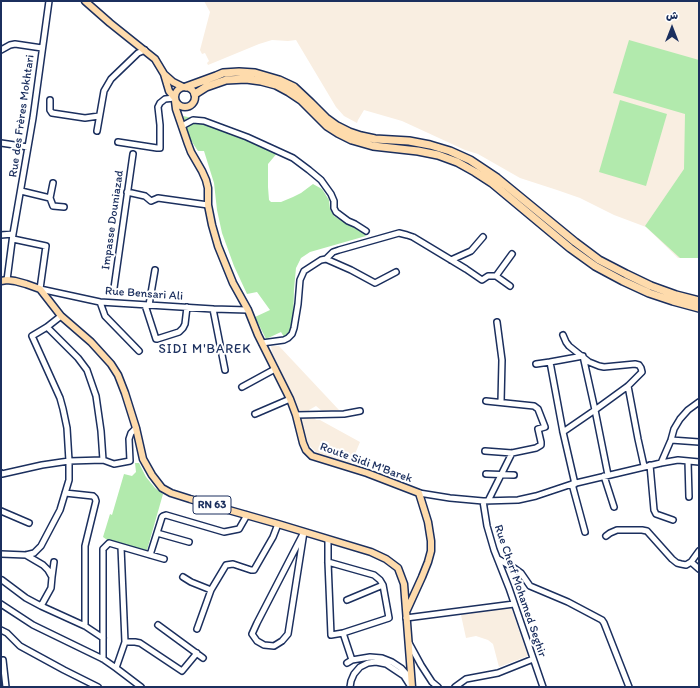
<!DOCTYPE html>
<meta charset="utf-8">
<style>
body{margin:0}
#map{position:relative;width:700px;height:688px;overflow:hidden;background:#fff;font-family:Itim,"Playpen Sans Arabic",sans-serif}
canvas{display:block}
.frame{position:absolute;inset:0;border:2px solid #1b2f5e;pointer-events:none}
.north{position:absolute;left:652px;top:8px;width:40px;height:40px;-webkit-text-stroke:3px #fff;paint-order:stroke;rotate:0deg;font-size:11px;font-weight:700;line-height:16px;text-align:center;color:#1b2f5e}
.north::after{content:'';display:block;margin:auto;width:14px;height:18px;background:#1b2f5e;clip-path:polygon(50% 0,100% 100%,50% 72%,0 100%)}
</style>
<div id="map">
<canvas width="700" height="688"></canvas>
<div class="frame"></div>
<div class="north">ش</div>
</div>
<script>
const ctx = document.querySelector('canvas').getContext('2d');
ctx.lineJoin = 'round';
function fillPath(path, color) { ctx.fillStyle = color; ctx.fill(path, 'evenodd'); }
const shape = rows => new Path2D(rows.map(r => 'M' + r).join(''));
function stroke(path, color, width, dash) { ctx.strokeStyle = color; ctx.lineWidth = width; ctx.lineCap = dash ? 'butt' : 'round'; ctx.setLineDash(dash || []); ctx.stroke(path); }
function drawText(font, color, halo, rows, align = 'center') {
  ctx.font = font + ' Itim,sans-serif'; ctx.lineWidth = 4; ctx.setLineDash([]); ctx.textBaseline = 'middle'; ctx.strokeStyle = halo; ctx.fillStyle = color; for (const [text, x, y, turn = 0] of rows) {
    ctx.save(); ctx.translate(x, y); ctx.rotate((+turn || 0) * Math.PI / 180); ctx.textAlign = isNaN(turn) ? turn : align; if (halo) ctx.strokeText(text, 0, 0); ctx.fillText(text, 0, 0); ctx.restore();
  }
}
const built = shape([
 [204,1,699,1,699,258,678,258,646,227,614,215,580,198,557,190,520,178,478,154,465,150,402,121,364,110,358,120,357,123,344,116,336,107,296,40,288,41,272,40,259,44,208,65,207,63,209,61,205,53,202,54,200,50,210,12],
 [271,346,279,346,339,410,322,411,316,406,309,410,310,412,300,413,272,352],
 [312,414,316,420,320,420,360,442,350,466,319,455,308,444,300,419,304,416],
 [511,607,528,656,499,667,493,644,488,640,476,636,466,638,461,615]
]);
const green = shape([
 [629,40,699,60,699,258,680,258,645,226,684,169,685,114,613,93],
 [620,100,667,114,646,186,599,172],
 [183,116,198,119,278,152,268,164,268,187,269,200,271,202,281,202,293,197,301,193,313,184,322,189,329,200,330,209,334,216,345,223,363,230,366,236,310,252,301,258,296,268,294,289,293,325,290,332,284,337,281,332,266,339,255,317,270,310,257,292,247,294,234,266,222,233,217,210,214,183,204,151,198,151,188,136],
 [135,463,139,463,146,477,155,488,163,494,147,550,141,550,110,542,103,537,110,514,112,515,124,474,132,476,136,472]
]);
const minor = shape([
 [1,50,10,45,15,44,42,48],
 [50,100,50,110,52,113,85,118,99,116],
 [182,126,193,120,204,121,247,137,293,158,309,170,321,180,331,194,334,201,334,208,336,212,348,221,355,224,366,231],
 [97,131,104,91,111,79,138,53,145,50],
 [118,142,157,148,160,148,160,125,158,107,160,103,165,99,175,98],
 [1,143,28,147],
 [53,183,50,198,53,206,64,207],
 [21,191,50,198],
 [127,192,145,196,151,201,158,198,208,205],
 [1,235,13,234],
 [13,239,46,246,40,289,100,302,213,309,248,310],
 [326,259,351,270,375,283,396,272],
 [451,260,471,251,483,237],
 [496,276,510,286],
 [7,280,13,234,33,118,49,1],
 [114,288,133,154],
 [100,302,105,316,139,351],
 [145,305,156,339,157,339,179,332,183,328,185,324,187,307],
 [149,305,155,270],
 [213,309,225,370],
 [61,316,47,327,32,336,60,398,63,409,67,428,69,461,103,460,114,464,130,461,129,439,131,433,136,428],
 [497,322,502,360,501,402],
 [47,327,78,358,87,370,96,396,101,431,103,460],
 [262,343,284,340,288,338,292,334,294,328,298,304,300,280,304,271,321,260,326,259,333,252,339,250,399,233,407,235,413,237,466,269,482,280,488,276,496,276,512,254],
 [536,364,550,362],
 [628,386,638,439,644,466],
 [242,387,275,369],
 [255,414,290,399],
 [296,415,344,414,360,411],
 [563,432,595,410,628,386,642,372,641,368,639,365,635,364,604,367,599,366,589,362,569,346,566,342,563,335],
 [671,440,699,442],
 [485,451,512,453,536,448,541,445,541,442,538,429,545,427,538,409,534,406,486,401],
 [688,461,689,497],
 [661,463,671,440,674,429,680,419,688,410,699,402],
 [650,465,654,510,656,514,673,520],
 [1,473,2,474,42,465,69,461,69,480,60,510,41,546,34,553,26,555,1,554],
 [486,474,514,475],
 [604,476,614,507],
 [572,484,585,532],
 [575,484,563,432,550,362,583,356,595,410,608,475],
 [65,493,93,496,95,498,96,501,85,546,85,626],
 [419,493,450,498,483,501,518,500,536,496,572,484,661,463,678,460,699,462],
 [483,501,487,526,494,550,509,588,543,687],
 [488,501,512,453],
 [1,511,29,523],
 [304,532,288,634,282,641,274,646,264,645,257,641,252,634,257,623,304,532],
 [157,533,189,542],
 [606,536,610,533,617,530,642,530,647,531,672,559,677,563,681,564,686,565,691,562,699,551],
 [26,555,43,565,48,570,52,577,51,588,41,606],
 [150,555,162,517,163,516,166,515,224,532,239,529,247,515],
 [498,559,514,568,521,573,530,586,568,602,602,620,604,623,629,687],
 [328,562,374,575,380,580,383,585,389,618,343,633,331,635,328,562,328,540],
 [691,562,699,569],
 [52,577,54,562],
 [183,577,191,582,211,590],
 [2,580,26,598,41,606,85,626,103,638],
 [347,600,383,585],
 [1,604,33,625,103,659,116,668,141,687],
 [406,618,514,604],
 [158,625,203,658],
 [197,629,211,590,226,565,233,564,251,570,254,570,273,537,278,524],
 [1,630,7,633,20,646,64,670,98,687],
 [343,633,352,660],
 [125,642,135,642,140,643,182,671,197,653],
 [409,643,421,665,432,682,438,687],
 [103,659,103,549,109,543,164,559],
 [3,660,6,687],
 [347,663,352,660,370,657,382,658,392,662,401,668,411,679],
 [116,668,125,642,121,547],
 [350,687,351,681,354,674,360,667,368,663,376,662,386,664,404,676,411,687],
 [455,687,466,679,498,673,533,659]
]);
const major = shape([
 [85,1,110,23,155,59,164,74,169,91,174,97],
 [164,74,173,82,183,87],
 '175 97a10 10 0 1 1 20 0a10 10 0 1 1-20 0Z',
 [175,101,176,109,188,144,191,152,202,171,206,180,208,188,208,205,212,225,218,246,233,283,248,310,258,335,290,399,296,415,303,443,306,450,312,456,367,473,419,493,428,522,431,541,431,551,428,562,422,577,407,610],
 [1,281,7,280,15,281,26,284,40,289,61,316,91,342,111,364,118,375,125,393,136,428,143,459,152,475,162,488,171,493,190,499,278,524,371,552,386,559,398,568,404,584,412,687]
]);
const highway = shape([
 [186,87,216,76,223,73,239,72,255,73,279,80,294,87,311,103,326,118,337,126,349,132,361,136,375,139,409,141,430,145,450,151,470,160,497,178,575,242,599,260,626,274,651,286,676,295,699,301],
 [195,94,206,87,226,80,246,79,261,81,276,85,289,92,301,100,327,126,338,133,352,140,373,146,418,151,438,155,457,162,475,172,492,183,570,248,595,266,623,281,649,293,673,301,699,308]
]);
const shields = [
 [212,505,38]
];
const shieldNames = [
 ["RN 63",212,505]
];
const streetNames = [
 ["Rue des Frères Mokhtari",22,116,-82],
 ["Impasse Douniazad",113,220,-82],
 ["Rue Bensari Ali",144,294,4],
 ["Route Sidi M'Barek",366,463,20],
 ["Rue Cherf Mohamed Seghir",520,591,71]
];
const neighbourhoodNames = [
 ["SIDI M'BAREK",205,350]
];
fillPath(built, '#f9eee1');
fillPath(green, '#b2eaad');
stroke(minor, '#1b2f5e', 8);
stroke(major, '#1b2f5e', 9);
stroke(highway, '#1b2f5e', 10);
stroke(minor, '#fff', 5);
stroke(major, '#fedbac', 6);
stroke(highway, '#fedbac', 7);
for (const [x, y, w] of shields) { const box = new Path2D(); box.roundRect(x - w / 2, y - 9, w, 18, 3); ctx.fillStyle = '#fff'; ctx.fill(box); stroke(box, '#1b2f5e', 1); }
drawText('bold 11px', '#1b2f5e', null, shieldNames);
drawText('12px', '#1b2f5e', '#fff', streetNames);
ctx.letterSpacing = '1px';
drawText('13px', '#1b2f5e', '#fff', neighbourhoodNames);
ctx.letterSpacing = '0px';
</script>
